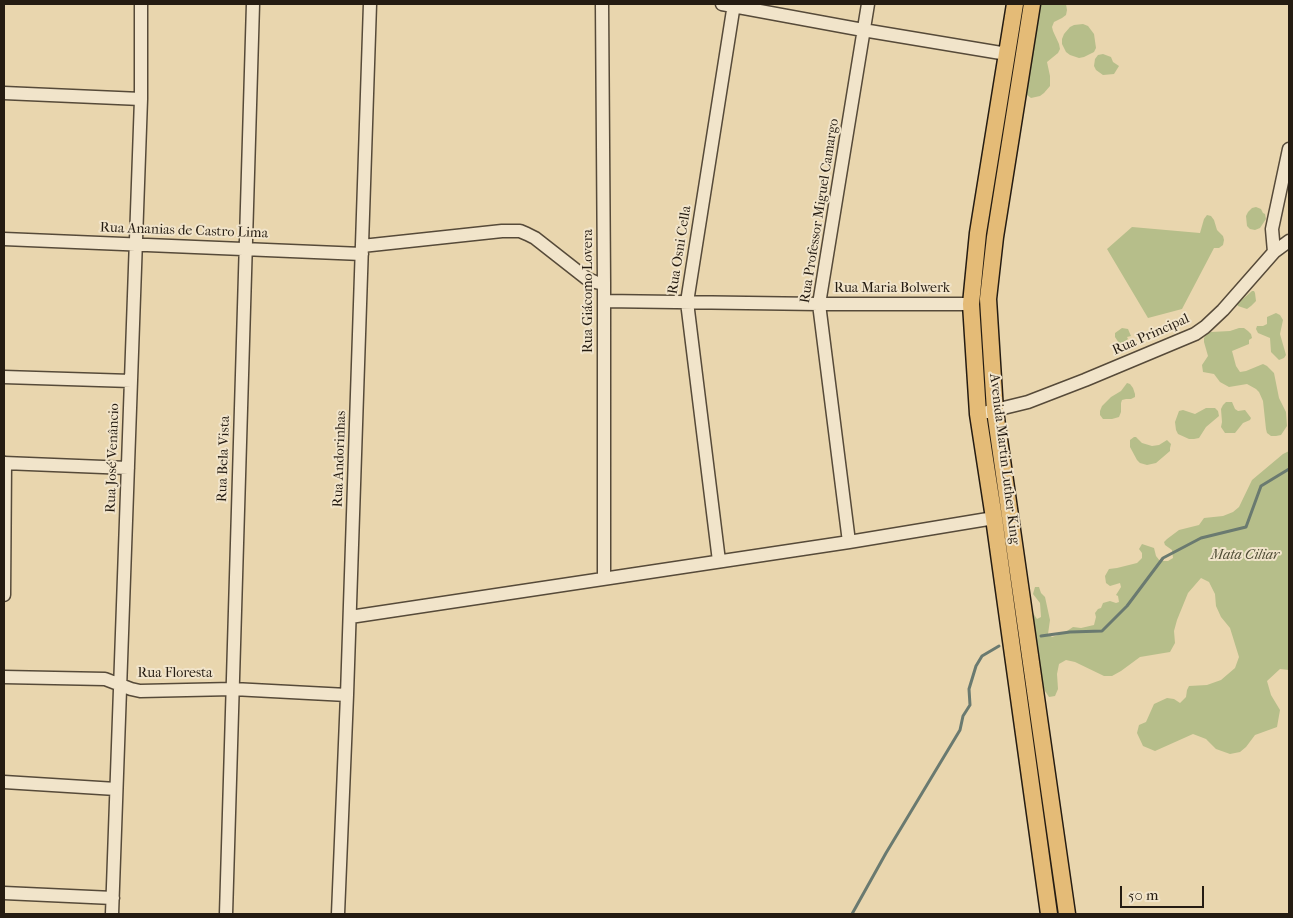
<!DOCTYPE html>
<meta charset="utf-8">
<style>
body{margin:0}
#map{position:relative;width:1293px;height:918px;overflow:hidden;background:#e9d6ae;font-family:"IM FELL French Canon",serif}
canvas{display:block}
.frame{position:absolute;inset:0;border:5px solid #251c12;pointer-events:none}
.scale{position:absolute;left:1120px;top:886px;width:84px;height:22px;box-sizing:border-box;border:2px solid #251c12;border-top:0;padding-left:6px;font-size:15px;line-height:18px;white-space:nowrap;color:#251c12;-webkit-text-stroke:4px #f1e4ca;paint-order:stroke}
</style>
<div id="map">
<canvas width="1293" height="918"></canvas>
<div class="frame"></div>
<div class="scale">50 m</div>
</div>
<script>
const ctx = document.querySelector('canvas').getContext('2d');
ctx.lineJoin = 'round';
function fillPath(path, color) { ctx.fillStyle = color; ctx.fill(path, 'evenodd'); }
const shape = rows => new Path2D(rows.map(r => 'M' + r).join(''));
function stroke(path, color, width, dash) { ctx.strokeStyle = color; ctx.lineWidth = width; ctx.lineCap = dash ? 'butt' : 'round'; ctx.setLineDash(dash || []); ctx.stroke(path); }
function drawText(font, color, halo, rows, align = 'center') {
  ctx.font = font + ' "IM FELL French Canon",serif'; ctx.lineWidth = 4; ctx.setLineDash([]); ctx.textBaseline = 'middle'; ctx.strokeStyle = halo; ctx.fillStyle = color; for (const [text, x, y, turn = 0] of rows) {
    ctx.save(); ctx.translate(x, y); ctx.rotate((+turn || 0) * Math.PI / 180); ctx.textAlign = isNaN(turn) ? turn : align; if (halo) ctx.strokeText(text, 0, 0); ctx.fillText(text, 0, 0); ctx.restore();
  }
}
const green = shape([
 [1039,4,1066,4,1067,10,1066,15,1062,18,1054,22,1052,27,1053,31,1059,44,1060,49,1058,53,1047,62,1050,76,1050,86,1044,93,1040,96,1031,98,1027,95,1027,90,1029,77,1028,68],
 [1083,24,1088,26,1094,34,1096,48,1094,52,1084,57,1079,58,1070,55,1066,52,1062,44,1062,39,1064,34,1070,27,1074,25],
 [1103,54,1111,57,1113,62,1119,66,1114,74,1103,75,1096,70,1094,66,1095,59,1098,55],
 [1256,207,1261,209,1263,213,1265,214,1266,219,1260,228,1255,230,1250,229,1247,226,1246,216,1248,212,1252,208],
 [1207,215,1211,216,1214,220,1217,230,1223,236,1224,240,1223,245,1219,248,1214,248,1182,309,1148,318,1107,249,1132,227,1200,233,1204,219],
 [1252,291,1254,291,1255,293,1256,301,1251,306,1247,309,1238,306,1237,304],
 [1276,313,1280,315,1283,320,1280,334,1286,355,1284,358,1279,360,1271,352,1270,338,1258,333,1256,329,1257,326,1263,326,1267,324,1267,317],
 [1122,328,1128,329,1131,336,1127,337,1128,339,1124,342,1119,343,1115,337,1115,333],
 [1239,328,1244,328,1248,331,1251,334,1252,338,1249,340,1249,344,1232,351,1236,366,1240,372,1246,371,1263,364,1267,366,1274,373,1279,398,1286,412,1287,426,1281,435,1276,436,1271,436,1267,433,1266,429,1263,401,1259,392,1256,389,1247,384,1229,387,1220,382,1214,374,1203,372,1202,365,1208,356,1204,342,1204,338,1207,334,1211,332,1230,331],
 [1127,383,1130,384,1133,388,1135,394,1135,397,1131,399,1126,399,1122,400,1121,403,1121,412,1119,417,1112,419,1103,419,1100,415,1100,411,1102,406,1111,397,1121,391],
 [1226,402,1232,402,1235,409,1238,411,1245,410,1251,418,1250,420,1243,423,1235,433,1225,433,1221,427,1222,422,1221,409,1223,405],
 [1206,408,1215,408,1218,411,1219,416,1206,427,1199,438,1194,439,1189,439,1178,434,1176,430,1175,422,1179,411,1183,410,1195,414],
 [1134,437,1136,437,1142,443,1152,446,1159,445,1167,440,1171,444,1170,448,1170,451,1156,463,1147,465,1140,463,1137,460,1130,447,1130,440],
 [1289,451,1289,670,1280,669,1267,681,1271,695,1280,710,1277,727,1255,735,1246,747,1240,752,1230,754,1216,749,1206,739,1193,734,1155,751,1143,746,1137,733,1139,725,1146,722,1154,704,1167,698,1174,699,1180,703,1186,697,1187,690,1189,686,1207,685,1221,680,1235,668,1239,657,1230,628,1221,617,1216,606,1215,594,1209,582,1201,578,1188,593,1177,620,1174,631,1175,643,1170,652,1140,657,1121,671,1112,676,1104,676,1075,662,1066,660,1059,664,1057,674,1058,689,1055,696,1049,697,1045,691,1033,652,1029,612,1033,613,1037,619,1041,617,1040,603,1033,594,1035,587,1039,587,1041,593,1045,597,1050,620,1048,634,1052,637,1064,633,1073,627,1081,628,1094,625,1096,617,1095,613,1098,609,1101,608,1103,603,1110,601,1116,603,1119,602,1118,596,1116,595,1121,587,1120,583,1110,586,1106,583,1105,576,1109,569,1117,568,1137,563,1142,558,1142,553,1139,549,1142,544,1154,548,1156,556,1160,561,1168,561,1173,558,1172,550,1165,545,1164,542,1167,539,1179,530,1199,525,1204,518,1223,516,1233,512,1239,507,1252,480,1283,454]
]);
const stream = shape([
 [1041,636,1070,632,1102,631,1127,606,1163,558,1201,538,1246,527,1261,486,1289,469],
 [852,914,886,853,960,730,963,716,970,705,969,689,976,666,982,656,999,646]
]);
const minor = shape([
 [602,4,604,284,604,578],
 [722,4,863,30,1007,54],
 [4,93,141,99],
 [4,239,362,254],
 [362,246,502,231,520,231,527,234,535,238,586,278,595,282,604,284],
 [1274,252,1272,229,1289,149],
 [604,301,819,304,971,304],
 [4,377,131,381],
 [987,412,1028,402,1085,380,1195,334,1205,327,1223,310,1274,252,1289,241],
 [4,463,128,468],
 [849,542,819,304,868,4],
 [719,561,687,302,734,4],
 [4,595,5,463],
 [350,617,849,542,994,518],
 [4,677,105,679,131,689,140,691,233,689,347,695],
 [4,782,116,789],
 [4,893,113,898],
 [112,914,141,99,141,4],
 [226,914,253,4],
 [338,914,347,695,370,4]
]);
const major = shape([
 [1015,4,978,233,971,304,978,414,994,518,1049,914],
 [1032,4,995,237,988,299,995,411,1067,914]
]);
const streetNames = [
 ["Rua Professor Miguel Camargo",820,211,-81],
 ["Rua Ananias de Castro Lima",184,231,2],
 ["Rua Osni Cella",680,250,-81],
 ["Rua Maria Bolwerk",892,289],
 ["Rua Giácomo Lovera",589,291,-90],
 ["Rua Principal",1151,335,-24],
 ["Rua José Venâncio",113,458,-88],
 ["Rua Bela Vista",224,459,-88],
 ["Rua Andorinhas",340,459,-88],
 ["Avenida Martin Luther King",1004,459,83],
 ["Rua Floresta",175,674]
];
const parkNames = [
 ["Mata Ciliar",1245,556]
];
fillPath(green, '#b6be8a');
stroke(stream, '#6a7a70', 3);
stroke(minor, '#564a39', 15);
stroke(major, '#251c12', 19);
stroke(minor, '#f1e4ca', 12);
stroke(major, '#e4bb77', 16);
drawText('14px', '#251c12', '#f1e4ca', streetNames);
drawText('italic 14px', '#504d36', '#f1e4ca', parkNames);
</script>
